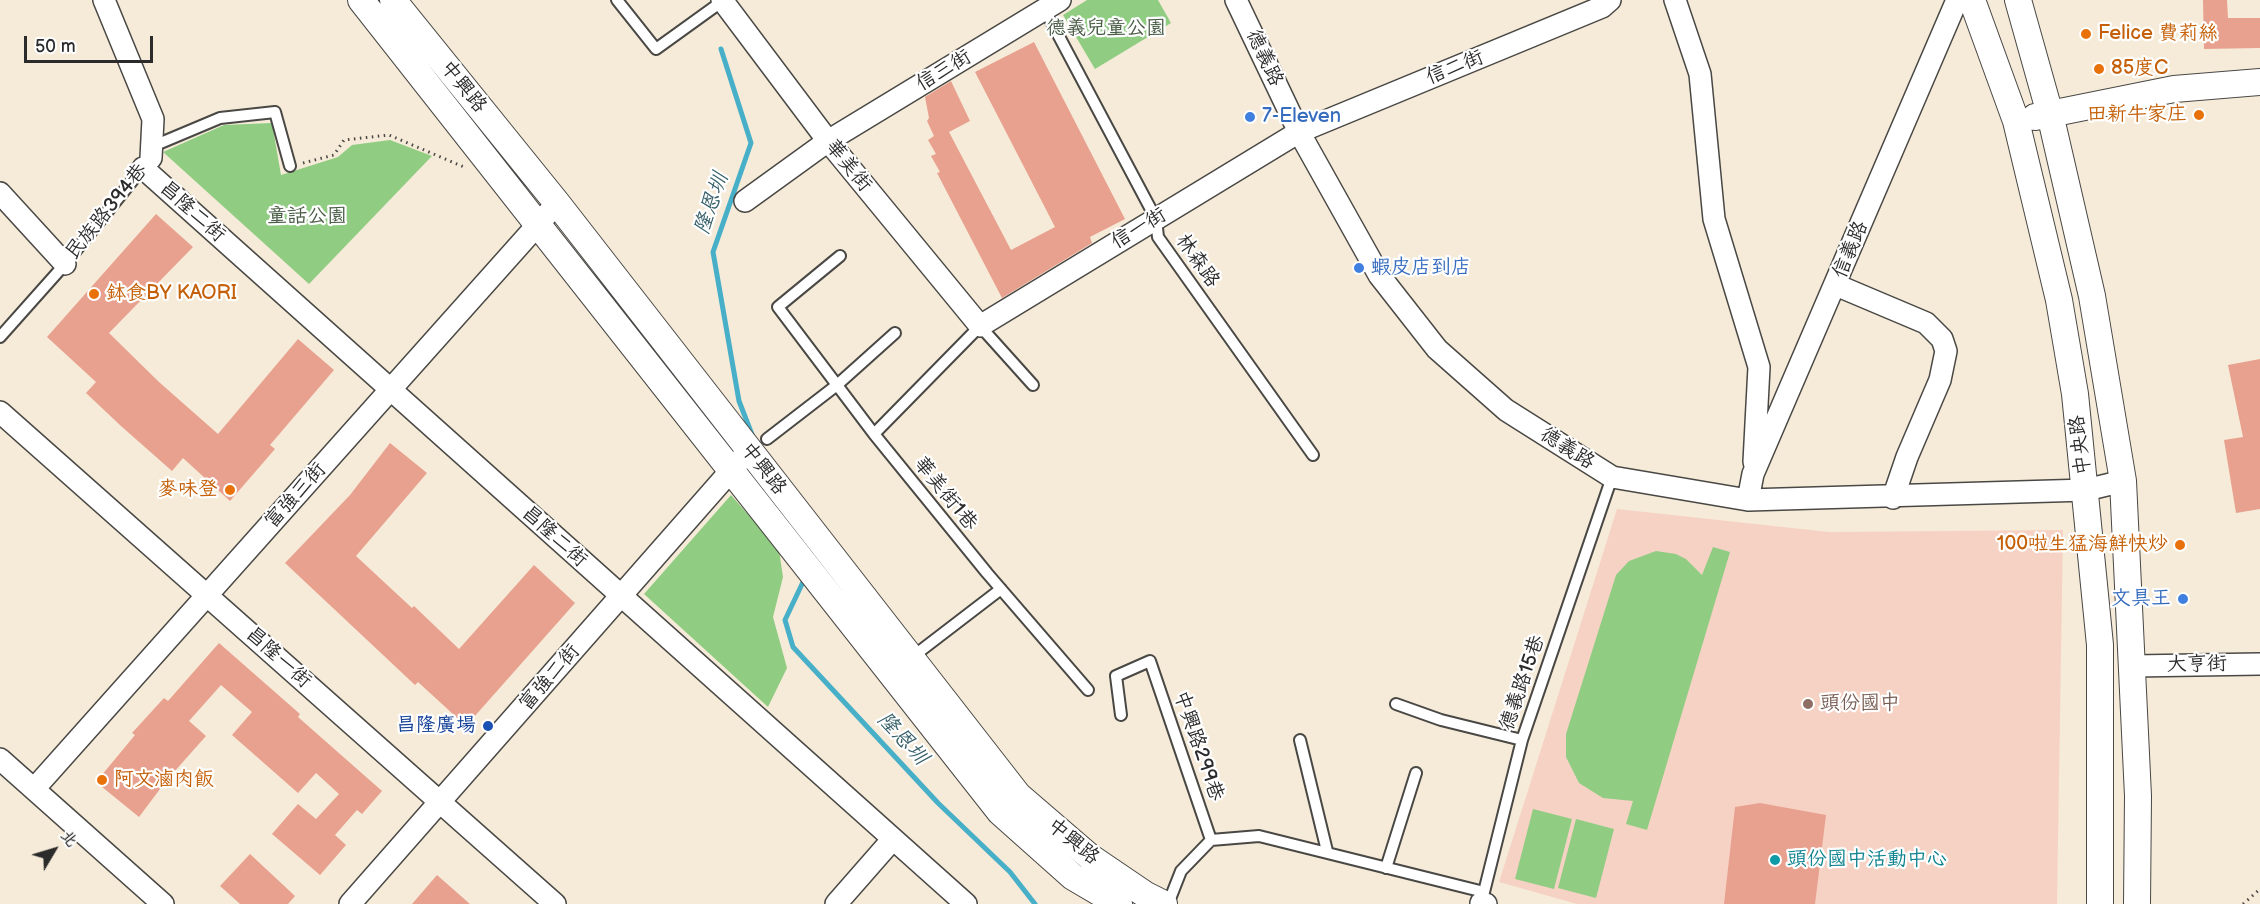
<!DOCTYPE html>
<meta charset="utf-8">
<style>
body{margin:0}
#map{position:relative;width:2260px;height:904px;overflow:hidden;background:#f6ebd8;font-family:"Balsamiq Sans","LXGW WenKai TC",sans-serif}
canvas{display:block}
.north{position:absolute;left:24px;top:820px;width:60px;height:60px;-webkit-text-stroke:4px #fff;paint-order:stroke;rotate:52deg;font-size:16px;font-weight:700;line-height:24px;text-align:center;color:#2b2b2b}
.north::after{content:'';display:block;margin:auto;width:21px;height:27px;background:#2b2b2b;clip-path:polygon(50% 0,100% 100%,50% 72%,0 100%)}
.scale{position:absolute;left:24px;top:36px;width:129px;height:27px;box-sizing:border-box;border:3px solid #2b2b2b;border-top:0;padding-left:8px;font-size:18px;line-height:21px;white-space:nowrap;color:#2b2b2b;-webkit-text-stroke:4px #fff;paint-order:stroke}
</style>
<div id="map">
<canvas width="2260" height="904"></canvas>
<div class="north">北</div>
<div class="scale">50 m</div>
</div>
<script>
const ctx = document.querySelector('canvas').getContext('2d');
ctx.lineJoin = 'round';
function fillPath(path, color) { ctx.fillStyle = color; ctx.fill(path, 'evenodd'); }
const shape = rows => new Path2D(rows.map(r => 'M' + r).join(''));
function stroke(path, color, width, dash) { ctx.strokeStyle = color; ctx.lineWidth = width; ctx.lineCap = dash ? 'butt' : 'round'; ctx.setLineDash(dash || []); ctx.stroke(path); }
function drawText(font, color, halo, rows, align = 'center') {
  ctx.font = font + ' "Balsamiq Sans","LXGW WenKai TC",sans-serif'; ctx.lineWidth = 4.5; ctx.setLineDash([]); ctx.textBaseline = 'middle'; ctx.strokeStyle = halo; ctx.fillStyle = color; for (const [text, x, y, turn = 0] of rows) {
    ctx.save(); ctx.translate(x, y); ctx.rotate((+turn || 0) * Math.PI / 180); ctx.textAlign = isNaN(turn) ? turn : align; if (halo) ctx.strokeText(text, 0, 0); ctx.fillText(text, 0, 0); ctx.restore();
  }
}
const built = shape([
 [1617,509,1829,532,2063,530,2057,904,1577,904,1499,882]
]);
const green = shape([
 [1087,0,1158,0,1171,23,1095,69,1063,15],
 [272,123,281,175,338,157,352,145,390,140,432,156,309,284,163,152,224,125],
 [731,495,779,550,783,577,773,617,787,668,768,707,644,594],
 [1713,547,1730,552,1647,830,1626,824,1633,801,1603,798,1579,783,1566,757,1566,734,1616,575,1629,561,1656,551,1676,554,1686,559,1702,575],
 [1533,809,1572,819,1554,889,1515,879],
 [1576,819,1614,829,1596,898,1558,888]
]);
const stream = shape([
 [721,49,751,143,713,252,739,401,753,437],
 [803,582,785,620,793,647,938,803,1010,872,1035,904]
]);
const building = shape([
 [2203,0,2227,0,2228,18,2260,18,2260,48,2204,49],
 [1034,42,1125,219,1090,237,1092,243,1002,298,937,173,940,172,931,156,936,154,928,140,934,136,927,121,929,118,925,97,951,81,970,121,949,132,1011,250,1055,227,975,72],
 [156,214,193,247,109,333,159,382,218,434,298,339,334,370,270,445,275,449,230,501,183,458,172,471,121,426,86,393,96,382,47,337],
 [2260,359,2260,509,2236,513,2224,440,2243,437,2228,365],
 [390,443,427,473,356,556,412,608,414,606,459,649,534,565,575,603,466,726,418,682,415,685,285,563,350,495],
 [219,643,300,714,298,717,382,791,362,814,357,810,335,835,346,845,320,875,272,834,298,804,316,819,339,794,316,773,298,793,232,735,252,712,221,685,189,721,206,736,166,781,139,817,96,782,135,735,132,733,164,698,168,701],
 [1760,803,1826,815,1815,904,1724,904,1735,807],
 [250,854,295,896,288,904,240,904,220,886],
 [437,875,470,904,412,904]
]);
const path = shape([
 [303,163,334,155,344,140,389,135,464,167],
 [2243,904,2260,889]
]);
const service = shape([
 [617,0,656,49,724,0],
 [1045,10,1156,219,1158,237,1313,455],
 [151,147,220,118,275,112,290,166],
 [840,256,778,307,874,434,987,573,1088,690],
 [0,337,65,264,145,165],
 [874,434,980,326,1033,385],
 [767,439,837,385,895,333],
 [911,658,1001,589],
 [1396,704,1441,720,1522,740],
 [1121,715,1116,676,1150,661,1211,840,1181,871,1168,904],
 [1300,740,1327,851],
 [1211,840,1259,836,1484,892],
 [1386,868,1416,773],
 [1481,904,1522,740,1612,477]
]);
const minor = shape([
 [104,0,153,119,151,158],
 [722,0,828,141,980,326,1299,132,1602,7,1610,0],
 [1236,0,1299,132,1379,275,1437,349,1506,410,1612,477,1748,500,2086,490,2123,481],
 [1675,0,1700,74,1714,219,1759,367,1754,462],
 [143,168,966,904],
 [0,193,65,264],
 [745,201,828,141,1060,0],
 [1836,285,1926,323,1942,339,1946,351,1940,380,1907,457,1893,498],
 [0,412,555,904],
 [1748,500,1753,474,1957,0],
 [2133,666,2260,664],
 [0,759,163,904],
 [34,789,557,203],
 [1481,903,1486,904],
 [350,904,749,450],
 [836,904,892,840]
]);
const tertiary = shape([
 [361,0,1000,812,1073,877,1119,904],
 [393,0,557,203,1018,795,1090,857,1146,895,1164,904],
 [1972,0,2016,121,2059,300,2075,394,2100,645,2100,904],
 [2018,0,2050,114,2092,296,2123,481,2138,796,2137,904],
 [2035,117,2174,89,2260,82]
]);
const markers = [
 [2086,34,6,"#e8710a"],
 [2099,69,6,"#e8710a"],
 [2199,115,6,"#e8710a"],
 [1250,117,6,"#3f7fe0"],
 [1359,268,6,"#3f7fe0"],
 [94,294,6,"#e8710a"],
 [230,490,6,"#e8710a"],
 [2180,545,6,"#e8710a"],
 [2183,599,6,"#3f7fe0"],
 [1808,704,6,"#8d6e63"],
 [488,726,6,"#1a4fb4"],
 [102,780,6,"#e8710a"],
 [1775,860,6,"#0f9aa8"]
];
const parkNames = [
 ["德義兒童公園",1106,29],
 ["童話公園",307,217]
];
const foodNames = [
 ["Felice 費莉絲",2098,34],
 ["85度C",2111,69],
 ["田新牛家庄",2187,115,"right"],
 ["鉢食BY KAORI",106,294],
 ["麥味登",218,490,"right"],
 ["100啦生猛海鮮快炒",2168,545,"right"],
 ["阿文滷肉飯",114,780]
];
const streetNames = [
 ["德義路",1264,58,65],
 ["信二街",1455,68,-22],
 ["信三街",944,71,-31],
 ["中興路",463,87,51],
 ["華美街",848,166,51],
 ["民族路394巷",107,212,-51],
 ["昌隆二街",192,212,42],
 ["信一街",1139,229,-31],
 ["信義路",1851,250,-67],
 ["林森路",1197,261,55],
 ["中央路",2081,445,-97],
 ["德義路",1567,449,32],
 ["中興路",763,469,52],
 ["華美街1巷",945,494,51],
 ["富強三街",296,496,-48],
 ["昌隆二街",554,537,42],
 ["昌隆一街",278,658,42],
 ["大亨街",2197,665,-1],
 ["富強二街",550,678,-49],
 ["德義路15巷",1523,683,-71],
 ["中興路299巷",1198,746,71],
 ["中興路",1073,842,39]
];
const shopNames = [
 ["7-Eleven",1262,117],
 ["蝦皮店到店",1371,268],
 ["文具王",2171,599,"right"]
];
const educationNames = [
 ["頭份國中",1820,704]
];
const transitNames = [
 ["昌隆廣場",476,726]
];
const cultureNames = [
 ["頭份國中活動中心",1787,860]
];
const waterNames = [
 ["隆恩圳",712,204,-71],
 ["隆恩圳",902,739,47]
];
fillPath(built, '#f6d2c4');
fillPath(green, '#90cd83');
stroke(stream, '#48afc8', 5);
fillPath(building, '#e8a18f');
stroke(service, '#494845', 14);
stroke(minor, '#494845', 24);
stroke(tertiary, '#494845', 28);
stroke(path, '#494845', 3, [1.5, 4.5]);
stroke(service, '#fff', 10);
stroke(minor, '#fff', 21);
stroke(tertiary, '#fff', 26);
for (const [x, y, r, color] of markers) { const dot = new Path2D(); dot.arc(x, y, r, 0, 2 * Math.PI); ctx.fillStyle = color; ctx.fill(dot); stroke(dot, '#fff', 2); }
drawText('20px', '#495c45', '#fff', parkNames);
drawText('20px', '#c56008', '#fff', foodNames, 'left');
drawText('20px', '#2b2b2b', '#fff', streetNames);
drawText('20px', '#366cbe', '#fff', shopNames, 'left');
drawText('20px', '#785e54', '#fff', educationNames, 'left');
drawText('20px', '#164399', '#fff', transitNames, 'right');
drawText('20px', '#0d838f', '#fff', cultureNames, 'left');
drawText('italic 21px', '#37606a', '#fff', waterNames);
</script>
